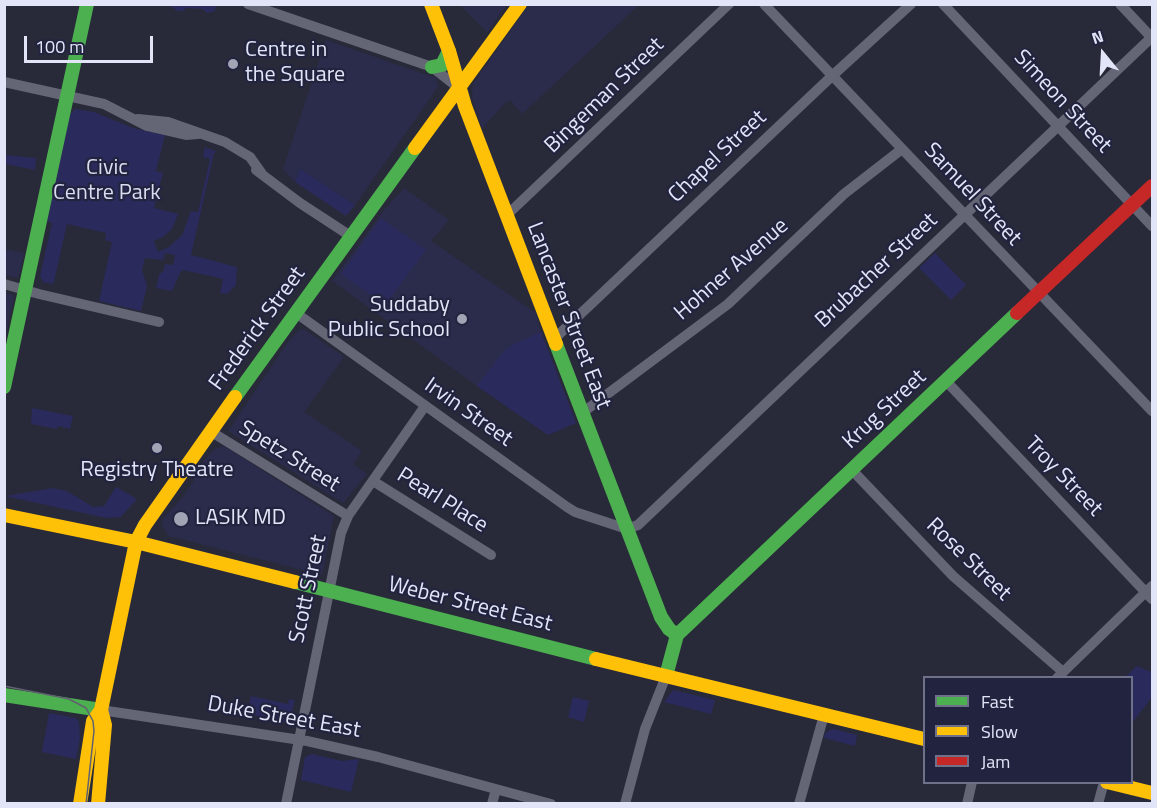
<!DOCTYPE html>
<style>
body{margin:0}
#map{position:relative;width:1157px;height:808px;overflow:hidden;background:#282a39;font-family:"Titillium Web",sans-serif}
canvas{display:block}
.frame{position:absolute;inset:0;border:6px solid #e2e5f7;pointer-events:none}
.legend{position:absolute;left:923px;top:676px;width:210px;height:108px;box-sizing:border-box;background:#22243f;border:2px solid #6f7189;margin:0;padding:8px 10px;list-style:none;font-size:18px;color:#e2e5f7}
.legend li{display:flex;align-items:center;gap:12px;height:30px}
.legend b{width:30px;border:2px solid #6f7189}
.north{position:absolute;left:1073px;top:24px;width:60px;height:60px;-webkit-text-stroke:4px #22243f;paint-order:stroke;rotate:342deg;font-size:16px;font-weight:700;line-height:24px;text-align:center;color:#e2e5f7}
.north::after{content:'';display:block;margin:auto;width:21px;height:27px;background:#e2e5f7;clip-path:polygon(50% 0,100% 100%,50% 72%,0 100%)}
.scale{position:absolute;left:24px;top:36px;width:129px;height:27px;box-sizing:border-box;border:3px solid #e2e5f7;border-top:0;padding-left:8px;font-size:18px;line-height:21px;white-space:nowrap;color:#e2e5f7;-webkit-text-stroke:4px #22243f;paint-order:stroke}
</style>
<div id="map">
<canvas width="1157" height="808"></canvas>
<div class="frame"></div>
<ul class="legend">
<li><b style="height:8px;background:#4caf50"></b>Fast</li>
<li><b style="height:8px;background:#ffc107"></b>Slow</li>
<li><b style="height:8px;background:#c62828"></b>Jam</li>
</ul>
<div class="north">N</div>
<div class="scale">100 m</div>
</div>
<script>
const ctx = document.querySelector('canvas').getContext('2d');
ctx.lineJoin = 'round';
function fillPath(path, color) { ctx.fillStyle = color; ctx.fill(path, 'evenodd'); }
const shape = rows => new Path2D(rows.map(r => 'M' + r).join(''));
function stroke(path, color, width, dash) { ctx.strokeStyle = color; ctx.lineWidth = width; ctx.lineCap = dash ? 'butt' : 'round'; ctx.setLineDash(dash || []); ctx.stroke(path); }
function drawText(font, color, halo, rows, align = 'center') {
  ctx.font = font + ' "Titillium Web",sans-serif'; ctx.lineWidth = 4.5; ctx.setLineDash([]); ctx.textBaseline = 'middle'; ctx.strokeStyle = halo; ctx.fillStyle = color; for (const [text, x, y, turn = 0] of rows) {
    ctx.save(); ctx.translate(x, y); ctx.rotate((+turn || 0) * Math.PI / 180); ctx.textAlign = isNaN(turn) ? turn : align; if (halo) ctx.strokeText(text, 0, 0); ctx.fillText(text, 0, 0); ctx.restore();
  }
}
const built = shape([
 [529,4,639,5,522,114,511,101,506,102,482,129,472,97,473,84],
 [460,5,507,5,487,32],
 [326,40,436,78,438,87,355,205,300,169,295,182,283,169],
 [404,188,449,220,431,241,536,313,541,332,576,423,548,435,477,386,332,281,385,209],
 [5,249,24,253,18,278,5,275],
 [5,293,14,295,5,338,4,293],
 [304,329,344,357,304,412,362,451,353,464,367,474,343,503,228,431,288,342,299,330],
 [224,446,334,516,322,575,169,536,162,526,163,519,183,497,193,482,197,470,213,450]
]);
const green = shape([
 [216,4,215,11,207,13,203,9,186,8,183,11,178,11,168,5],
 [75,109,94,112,133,128,165,135,156,171,163,173,154,208,178,214,172,229,163,237,154,241,158,252,169,247,182,235,191,211,198,212,210,159,203,157,205,147,218,152,214,153,191,255,237,267,236,285,227,294,220,293,223,279,183,270,181,271,172,291,156,288,159,275,164,270,165,264,173,265,175,255,165,253,163,260,145,258,142,270,147,286,141,311,99,301,112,242,105,240,106,233,67,224,54,282,52,284,43,282,40,276,52,223,47,221,70,114],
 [4,155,36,158,35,170,5,164],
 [300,169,355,205,346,216,295,182],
 [381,218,426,250,385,305,341,274],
 [935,253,966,285,951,300,919,268],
 [541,332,576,423,548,435,477,386,503,352,514,344],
 [32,408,73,416,70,429,58,426,57,429,31,424],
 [116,487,137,499,121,517,106,518,5,496,53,488,67,491,93,507,104,506],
 [1137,666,1152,672,1152,697,1132,723,1132,678,1125,677],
 [673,690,715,700,711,714,664,702],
 [251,696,288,704,289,699,295,700,289,723,247,714],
 [573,697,589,701,584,722,568,717],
 [49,713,76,718,79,722,80,738,76,759,42,752],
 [833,729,857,735,855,746,824,738,825,733],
 [312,754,342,761,359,759,351,792,301,780,305,757]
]);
const street = shape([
 [248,4,432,67,460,89],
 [764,4,1152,411],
 [943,4,1152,226],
 [1120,4,1152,38],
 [4,82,104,104,147,126,186,135,198,134],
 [138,119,168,122,225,142,250,157,262,174],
 [256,170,300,203,352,237],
 [508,214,729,4],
 [4,284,39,294,159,322],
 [296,313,567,507,575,512,627,529,638,525,1152,37],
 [554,339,832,76,911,4],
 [946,381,1152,599],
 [582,413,728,304,844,194,902,149],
 [210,431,348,516],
 [852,470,953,576,1063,672],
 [373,481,491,555],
 [1057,678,1152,586],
 [101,710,307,741,378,757,551,804],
 [286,804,341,533,348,516,425,406],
 [492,804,496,789],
 [625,804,645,729,666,676],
 [799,804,824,715],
 [967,804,972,782],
 [1098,804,1104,782]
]);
const fast = shape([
 [432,67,442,65,449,51],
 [556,344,661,617,669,629,677,635],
 [4,387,87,4],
 [235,397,415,148],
 [295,582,596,659],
 [666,676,677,635,1017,313],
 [4,695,101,710]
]);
const slow = shape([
 [431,4,449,51,465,106,556,344],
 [415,148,520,4],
 [4,515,136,542,295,582],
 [596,659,924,739],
 [1107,782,1152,793],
 [80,804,93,721,101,710,136,542,145,525,235,397],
 [98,804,105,725,101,710]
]);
const jam = shape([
 [1017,313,1152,186]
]);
const tram = shape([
 [4,686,69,699,86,708,93,721,94,731,86,804]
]);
const markers = [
 [233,64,6,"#a1a4b4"],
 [462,319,6,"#a1a4b4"],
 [157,448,6,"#a1a4b4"],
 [181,519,8,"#a1a4b4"]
];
const poiNames = [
 ["Centre in",245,51],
 ["the Square",245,76],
 ["Suddaby",450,306,"right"],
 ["Public School",450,331,"right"],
 ["Registry Theatre",157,471,"center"],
 ["LASIK MD",195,519]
];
const streetNames = [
 ["Bingeman Street",605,96,-44],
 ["Simeon Street",1062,102,47],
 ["Chapel Street",718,157,-43],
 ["Samuel Street",972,195,47],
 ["Hohner Avenue",732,270,-41],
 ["Brubacher Street",877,271,-43],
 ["Lancaster Street East",568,316,69],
 ["Frederick Street",258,329,-54],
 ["Krug Street",885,410,-43],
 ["Irvin Street",468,413,35],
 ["Spetz Street",289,457,32],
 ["Troy Street",1063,477,46],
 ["Pearl Place",442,501,32],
 ["Rose Street",968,560,44],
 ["Scott Street",309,589,-78],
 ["Weber Street East",470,605,14],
 ["Duke Street East",284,718,10]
];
const parkNames = [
 ["Civic",107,169],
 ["Centre Park",107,194]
];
fillPath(built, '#2b2c4b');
fillPath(green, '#2b2a5c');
stroke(street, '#646575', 10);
stroke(fast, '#4caf50', 14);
stroke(slow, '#ffc107', 14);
stroke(jam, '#c62828', 14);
stroke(tram, '#616270', 1.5);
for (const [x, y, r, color] of markers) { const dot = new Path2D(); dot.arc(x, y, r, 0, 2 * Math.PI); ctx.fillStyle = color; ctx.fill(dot); stroke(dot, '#22243f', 2); }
drawText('22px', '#e2e5f7', '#22243f', poiNames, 'left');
drawText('22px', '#e2e5f7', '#22243f', streetNames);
drawText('22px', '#dadcf2', '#22243f', parkNames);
</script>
